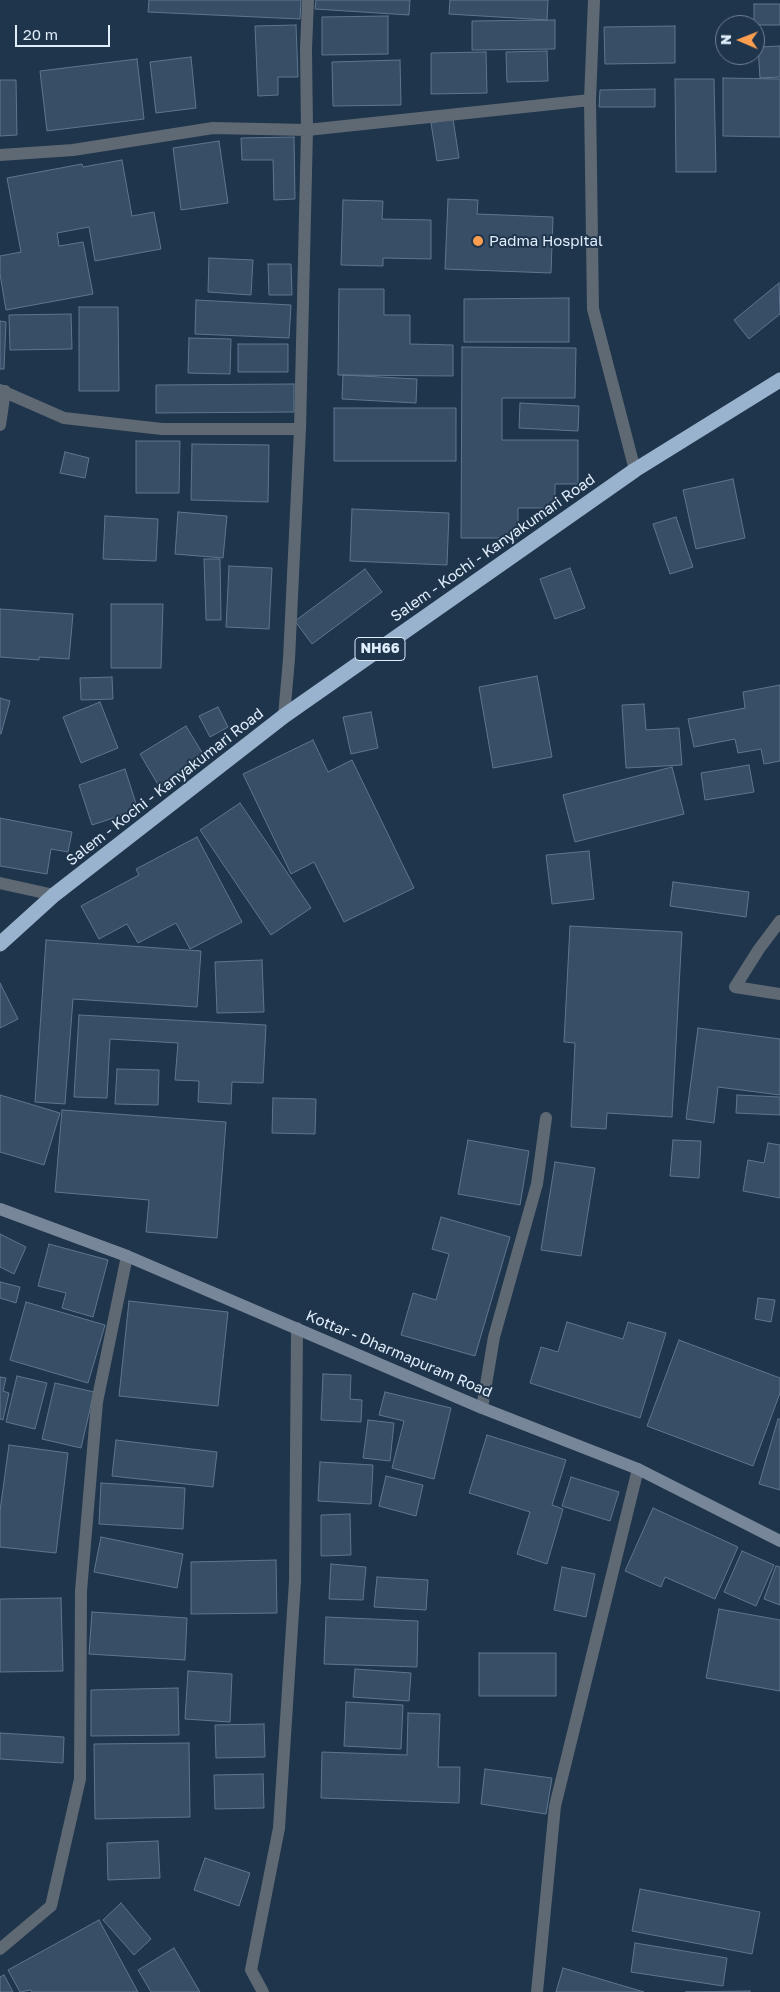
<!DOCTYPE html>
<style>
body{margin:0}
#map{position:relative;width:780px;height:1992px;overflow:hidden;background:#1f354b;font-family:"Golos Text",sans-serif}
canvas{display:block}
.north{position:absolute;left:715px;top:15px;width:50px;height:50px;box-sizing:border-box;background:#1f354b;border:1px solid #6c7f92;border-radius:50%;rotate:271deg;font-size:14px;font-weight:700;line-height:20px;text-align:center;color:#e0eefc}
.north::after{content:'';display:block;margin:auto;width:18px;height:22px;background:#fb9e50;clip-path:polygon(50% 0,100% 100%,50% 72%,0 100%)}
.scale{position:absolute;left:15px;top:25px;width:95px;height:22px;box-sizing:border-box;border:2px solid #e0eefc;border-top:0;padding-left:6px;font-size:15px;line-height:18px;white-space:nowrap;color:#e0eefc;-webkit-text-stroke:4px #1f354b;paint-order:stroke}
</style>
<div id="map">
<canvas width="780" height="1992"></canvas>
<div class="north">N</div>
<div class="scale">20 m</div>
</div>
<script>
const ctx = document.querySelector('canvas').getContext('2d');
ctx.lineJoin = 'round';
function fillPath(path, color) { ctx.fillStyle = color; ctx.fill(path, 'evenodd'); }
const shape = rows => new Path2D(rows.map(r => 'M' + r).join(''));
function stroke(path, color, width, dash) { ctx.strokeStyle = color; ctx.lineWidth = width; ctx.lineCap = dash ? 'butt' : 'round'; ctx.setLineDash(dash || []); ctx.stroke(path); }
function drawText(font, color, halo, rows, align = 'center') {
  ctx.font = font + ' "Golos Text",sans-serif'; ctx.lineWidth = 4; ctx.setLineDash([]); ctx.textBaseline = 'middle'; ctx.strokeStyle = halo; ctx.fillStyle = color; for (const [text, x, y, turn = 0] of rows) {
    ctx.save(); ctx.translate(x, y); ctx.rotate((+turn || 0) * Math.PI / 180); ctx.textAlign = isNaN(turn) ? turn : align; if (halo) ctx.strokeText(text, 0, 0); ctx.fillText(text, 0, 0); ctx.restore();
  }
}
const building = shape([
 [149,0,301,0,300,19,148,12,149,0],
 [316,0,410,0,409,15,315,9,316,0],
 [450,0,548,0,547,20,449,14,450,0],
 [754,4,780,4,780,25,754,25,754,4],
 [388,16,388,54,322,55,322,17,388,16],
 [555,20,555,49,472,50,472,21,555,20],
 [296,25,298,77,278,77,278,95,258,96,255,26,296,25],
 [675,26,675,63,605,64,604,27,675,26],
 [780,46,780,77,760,78,758,47,780,46],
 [547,51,548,81,507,82,506,52,547,51],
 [486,52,487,93,431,94,431,53,486,52],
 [191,57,196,108,156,113,150,62,191,57],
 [137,59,144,119,47,131,40,71,137,59],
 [400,60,401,105,333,106,332,62,400,60],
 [723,78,780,79,780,137,723,136,723,78],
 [675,79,714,79,716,172,676,172,675,79],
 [0,80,16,80,17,135,0,136,0,80],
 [655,89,655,107,599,107,600,90,655,89],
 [453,119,459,158,437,161,431,123,453,119],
 [294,137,295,199,274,200,273,160,242,160,241,138,294,137],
 [219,141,228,203,181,210,173,148,219,141],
 [122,160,132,216,154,212,161,249,95,261,89,227,57,233,59,246,83,242,93,294,6,310,0,274,0,256,21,252,7,178,82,164,83,167,122,160],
 [448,199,478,200,477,214,553,217,551,273,445,269,448,199],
 [343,200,383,201,382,219,431,220,431,259,383,258,383,266,341,265,343,200],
 [209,258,253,260,251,295,208,292,209,258],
 [268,264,291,264,292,295,269,295,268,264],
 [779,283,780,314,749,339,734,320,779,283],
 [339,289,384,289,384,315,410,315,410,344,453,345,453,376,338,375,339,289],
 [569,298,569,342,464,342,464,299,569,298],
 [196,300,291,305,289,338,195,334,196,300],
 [79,307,118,307,119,391,79,391,79,307],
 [71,314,72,349,10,350,9,315,71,314],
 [0,321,6,322,4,369,0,369,0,321],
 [189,338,231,339,230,374,188,373,189,338],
 [238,344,288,344,288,372,238,372,238,344],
 [462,347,576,348,575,398,502,398,502,440,578,440,578,484,555,484,555,508,518,508,518,538,461,538,462,347],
 [343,375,417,379,416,403,342,399,343,375],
 [294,384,294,412,156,413,156,385,294,384],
 [520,403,579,406,578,431,519,428,520,403],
 [334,408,456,408,456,461,334,461,334,408],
 [136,441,180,441,179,493,136,493,136,441],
 [192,444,269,445,268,502,191,500,192,444],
 [65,452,89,458,85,478,60,473,65,452],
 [733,479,745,538,696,549,683,490,733,479],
 [352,509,449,513,447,565,350,561,352,509],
 [178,512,227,516,223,558,175,554,178,512],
 [105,516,158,519,156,561,103,559,105,516],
 [676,517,693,567,670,574,653,524,676,517],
 [204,559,220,559,221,620,206,620,204,559],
 [229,566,272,568,269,629,226,627,229,566],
 [570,568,585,608,555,619,540,579,570,568],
 [365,569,382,592,312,644,295,621,365,569],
 [111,604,163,604,161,668,111,668,111,604],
 [0,609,73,614,69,659,39,657,39,660,0,657,0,609],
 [537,676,552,757,493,768,479,687,537,676],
 [112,677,113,699,81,700,80,678,112,677],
 [780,685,780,761,764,764,761,749,738,753,735,739,694,747,688,719,745,708,743,692,780,685],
 [0,698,10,701,1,734,0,734,0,698],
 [100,702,118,748,81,763,63,717,100,702],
 [644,704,646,730,679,728,682,765,626,768,622,705,644,704],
 [218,707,228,727,210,737,199,716,218,707],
 [371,712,378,748,351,754,343,717,371,712],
 [186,726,206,759,160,788,140,754,186,726],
 [313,740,328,772,352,760,414,888,344,922,314,862,291,874,243,774,313,740],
 [749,765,754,792,705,800,701,773,749,765],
 [672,767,684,814,575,842,563,795,672,767],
 [125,769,138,810,92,825,79,785,125,769],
 [240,803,311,908,271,935,200,830,240,803],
 [0,818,72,832,68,852,51,849,47,874,0,866,0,818],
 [197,837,242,922,190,949,176,923,138,943,127,924,99,939,81,906,139,875,136,869,197,837],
 [589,851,594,899,552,904,546,855,589,851],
 [673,882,749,892,746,917,670,906,673,882],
 [570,926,682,932,672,1117,607,1113,606,1129,571,1127,575,1043,564,1042,570,926],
 [46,940,201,951,197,1007,73,999,65,1104,35,1102,46,940],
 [262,960,264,1012,217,1013,215,962,262,960],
 [0,983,18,1019,0,1028,0,983],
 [79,1015,266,1025,263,1083,232,1082,231,1104,198,1102,199,1081,175,1080,178,1043,110,1039,107,1098,74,1097,79,1015],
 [698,1028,780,1039,780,1095,718,1087,714,1123,686,1119,698,1028],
 [117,1069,159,1070,158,1105,115,1104,117,1069],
 [0,1095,60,1113,44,1165,0,1152,0,1095],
 [737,1095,780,1097,780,1115,736,1113,737,1095],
 [273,1098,316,1099,315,1134,272,1133,273,1098],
 [62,1110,226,1122,217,1238,146,1232,149,1200,55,1192,62,1110],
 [468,1140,529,1151,520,1205,458,1194,468,1140],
 [673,1140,701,1141,699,1178,670,1176,673,1140],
 [768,1143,780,1145,780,1198,743,1191,748,1160,764,1163,768,1143],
 [555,1162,595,1168,581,1256,541,1250,555,1162],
 [441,1217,510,1237,475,1356,401,1335,413,1293,436,1300,449,1254,432,1249,441,1217],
 [0,1234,26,1247,14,1274,0,1267,0,1234],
 [49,1244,108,1260,93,1317,62,1308,66,1293,38,1286,49,1244],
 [0,1282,20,1287,16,1303,0,1298,0,1282],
 [758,1298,775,1300,771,1322,755,1319,758,1298],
 [129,1301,228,1312,218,1406,119,1396,129,1301],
 [26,1302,105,1325,88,1383,10,1360,26,1302],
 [567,1322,623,1339,628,1322,666,1333,640,1418,530,1383,541,1347,558,1352,567,1322],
 [679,1340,780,1378,780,1393,753,1466,647,1426,679,1340],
 [323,1374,351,1375,350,1399,362,1400,361,1422,321,1420,323,1374],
 [17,1376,47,1383,35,1429,6,1422,17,1376],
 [0,1377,6,1378,3,1391,9,1393,3,1420,0,1419,0,1377],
 [55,1383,94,1392,81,1448,42,1439,55,1383],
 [385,1392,451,1408,434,1479,392,1468,404,1421,379,1415,385,1392],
 [778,1419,780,1419,780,1490,759,1484,778,1419],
 [368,1420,394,1423,390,1461,363,1458,368,1420],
 [487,1435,566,1460,552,1505,563,1509,547,1564,517,1554,530,1512,469,1493,487,1435],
 [116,1440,217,1452,213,1487,112,1476,116,1440],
 [9,1445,68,1453,56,1553,0,1547,0,1511,9,1445],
 [320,1462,373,1465,371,1504,318,1501,320,1462],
 [386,1476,423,1485,416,1516,379,1506,386,1476],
 [571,1477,619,1492,610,1521,562,1506,571,1477],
 [101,1483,185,1488,183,1529,99,1524,101,1483],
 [653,1508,738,1547,715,1599,665,1577,661,1587,625,1571,653,1508],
 [350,1514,351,1555,321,1556,321,1515,350,1514],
 [101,1537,183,1554,177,1588,94,1572,101,1537],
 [742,1551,774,1565,756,1606,724,1592,742,1551],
 [276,1560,277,1613,191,1614,191,1562,276,1560],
 [331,1564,366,1567,363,1600,329,1599,331,1564],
 [776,1566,780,1567,780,1605,764,1599,776,1566],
 [562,1567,595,1574,586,1617,554,1610,562,1567],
 [377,1577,428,1580,426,1610,374,1607,377,1577],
 [61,1598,63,1671,0,1672,0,1599,61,1598],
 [719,1609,780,1620,780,1691,706,1678,719,1609],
 [92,1612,187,1618,185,1660,89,1654,92,1612],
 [326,1617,418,1621,417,1667,324,1664,326,1617],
 [479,1653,556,1653,556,1696,479,1696,479,1653],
 [355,1669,411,1673,409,1701,353,1697,355,1669],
 [188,1671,232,1674,230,1722,185,1719,188,1671],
 [178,1688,179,1735,91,1736,91,1690,178,1688],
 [346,1702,403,1705,401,1749,344,1746,346,1702],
 [408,1713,440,1714,438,1767,460,1767,459,1803,321,1798,322,1752,407,1755,408,1713],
 [264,1724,265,1757,216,1758,215,1725,264,1724],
 [0,1733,64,1737,63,1763,0,1759,0,1733],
 [189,1743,190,1817,95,1819,94,1744,189,1743],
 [485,1769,552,1778,546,1814,481,1804,485,1769],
 [263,1774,264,1808,215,1809,214,1775,263,1774],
 [158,1841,160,1878,108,1880,107,1843,158,1841],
 [205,1858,250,1873,239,1906,194,1890,205,1858],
 [640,1889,760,1912,752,1954,632,1931,640,1889],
 [121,1903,151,1939,134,1955,103,1920,121,1903],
 [99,1920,138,1992,32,1992,31,1990,20,1992,8,1970,99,1920],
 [635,1943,727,1958,723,1986,631,1972,635,1943],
 [174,1948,200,1992,151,1992,138,1970,174,1948],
 [563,1968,644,1992,556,1992,563,1968],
 [4,1975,13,1992,0,1992,0,1977,4,1975],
 [750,1991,750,1992,685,1992,750,1991]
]);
const street = shape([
 [594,0,590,100,593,309,635,470],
 [0,155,73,150,213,128,307,130,590,100],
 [0,390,64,418,162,429,300,429],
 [0,425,5,391],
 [284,716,289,659,300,429,307,130,306,49,308,0],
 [0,883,54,895],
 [780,921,759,949,735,987,780,994],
 [482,1408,494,1337,537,1184,546,1118],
 [0,1949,51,1906,80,1779,81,1591,97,1402,127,1256],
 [263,1992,251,1970,279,1828,295,1581,297,1328],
 [537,1992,555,1806,638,1469]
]);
const secondary = shape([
 [0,1209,127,1256,482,1408,638,1469,780,1541]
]);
const highway = shape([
 [0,944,54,895,284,716,635,470,780,380]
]);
const markers = [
 [478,241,6,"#fb9e50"]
];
const shields = [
 [380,649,50]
];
const shieldNames = [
 ["NH66",380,649]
];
const poiNames = [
 ["Padma Hospital",489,241]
];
const streetNames = [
 ["Salem - Kochi - Kanyakumari Road",493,548,-35],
 ["Salem - Kochi - Kanyakumari Road",165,787,-38],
 ["Kottar - Dharmapuram Road",399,1354,23]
];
fillPath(building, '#384e66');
stroke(building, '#5d768f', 1);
stroke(street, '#5f6974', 12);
stroke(secondary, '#778799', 12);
stroke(highway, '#99b3ce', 15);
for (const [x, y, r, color] of markers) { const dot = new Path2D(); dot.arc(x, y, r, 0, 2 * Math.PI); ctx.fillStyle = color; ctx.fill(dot); stroke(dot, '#1f354b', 2); }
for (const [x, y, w] of shields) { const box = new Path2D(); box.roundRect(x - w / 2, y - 11.5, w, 23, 4); ctx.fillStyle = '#1f354b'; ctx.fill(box); stroke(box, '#e0eefc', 1); }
drawText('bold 14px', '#e0eefc', null, shieldNames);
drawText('15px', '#e0eefc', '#1f354b', poiNames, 'left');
drawText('15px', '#e0eefc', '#1f354b', streetNames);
</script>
